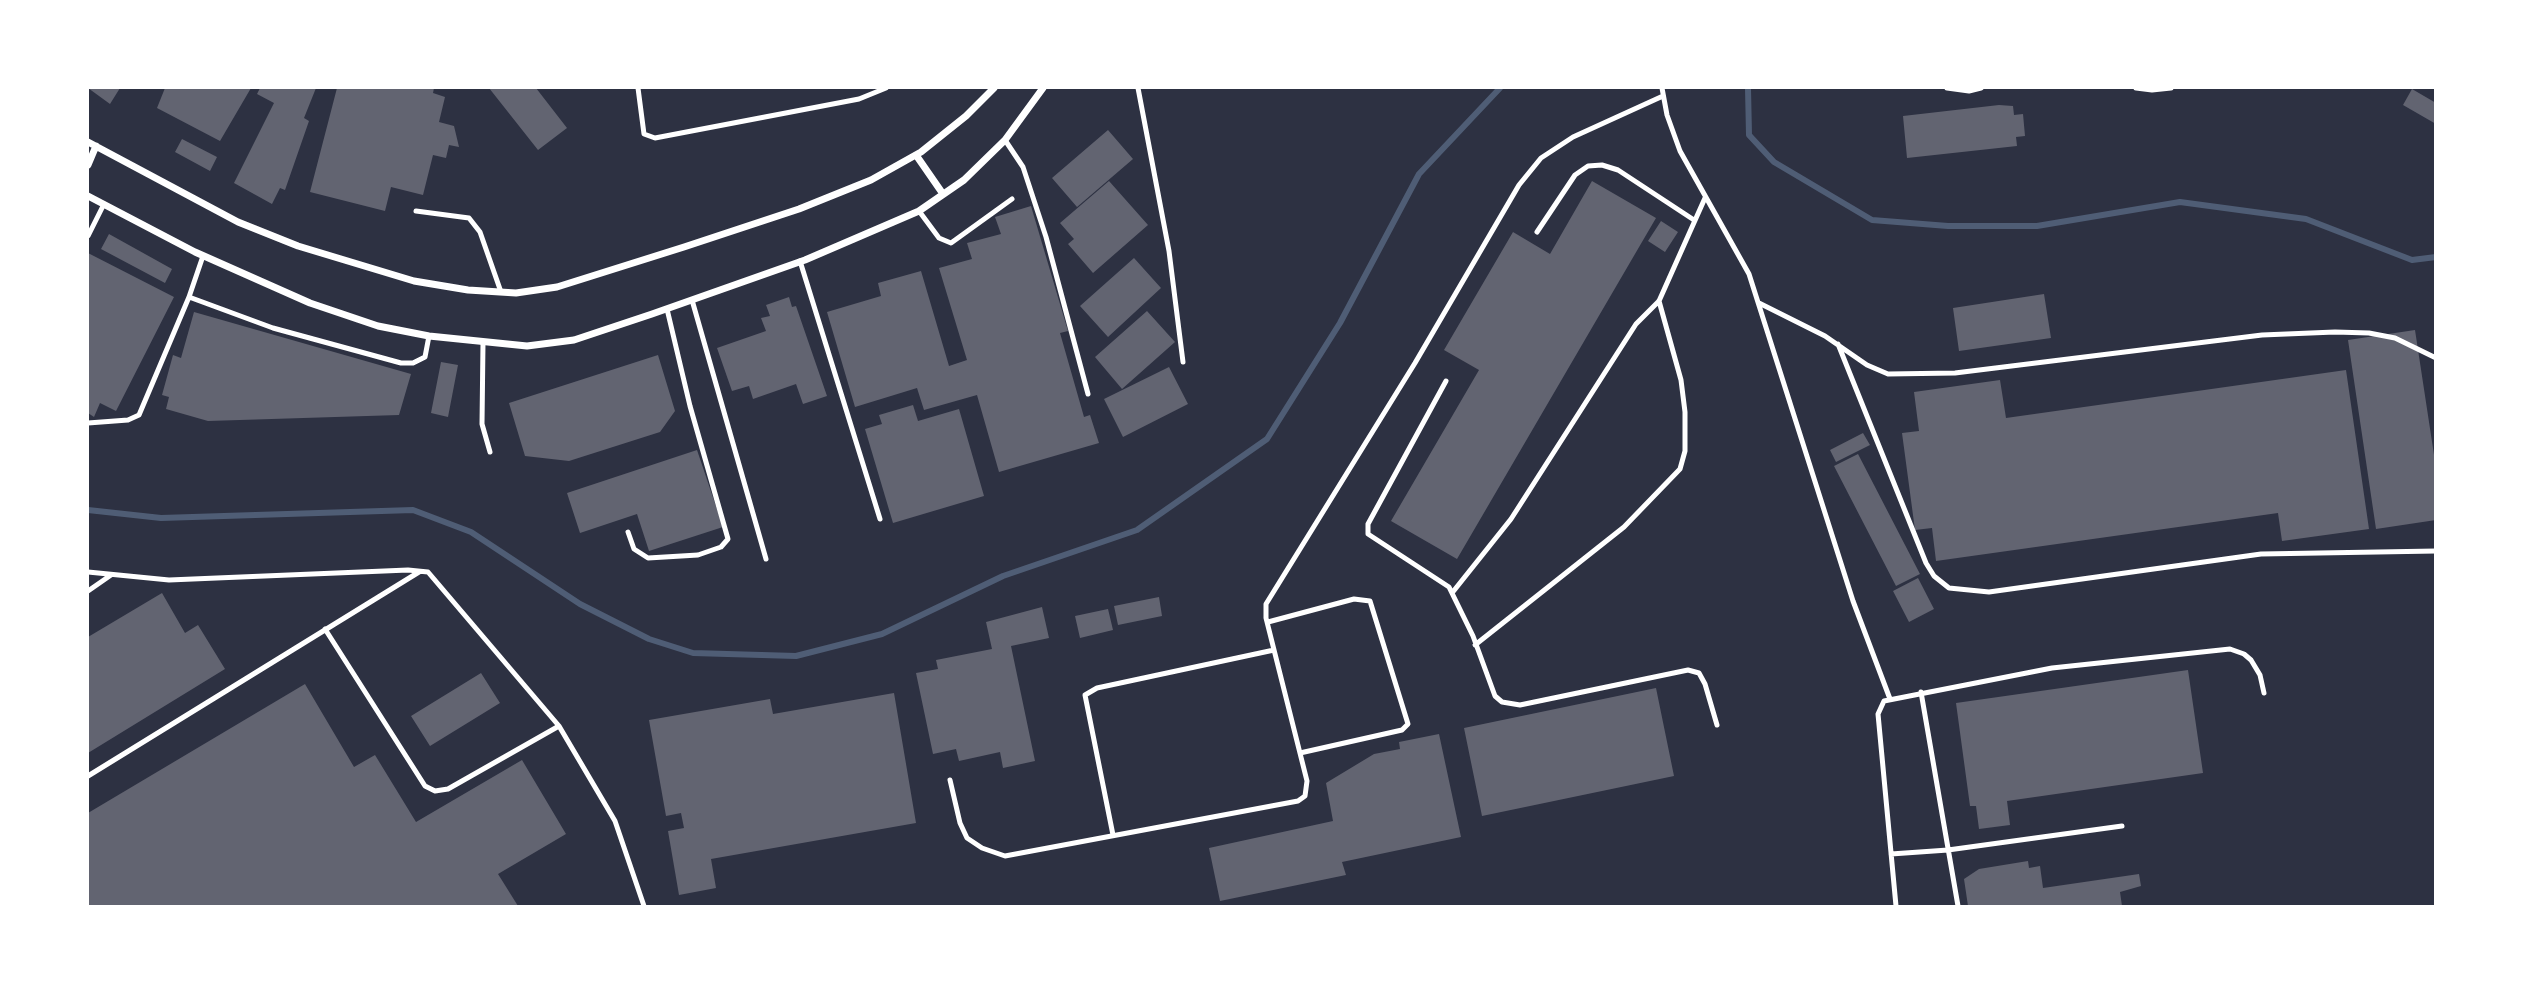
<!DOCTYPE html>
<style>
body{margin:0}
#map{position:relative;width:2523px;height:994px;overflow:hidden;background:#2d3142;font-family:"Noto Sans",sans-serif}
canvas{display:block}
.frame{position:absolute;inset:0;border:89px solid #fff;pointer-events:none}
</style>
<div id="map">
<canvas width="2523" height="994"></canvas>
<div class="frame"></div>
</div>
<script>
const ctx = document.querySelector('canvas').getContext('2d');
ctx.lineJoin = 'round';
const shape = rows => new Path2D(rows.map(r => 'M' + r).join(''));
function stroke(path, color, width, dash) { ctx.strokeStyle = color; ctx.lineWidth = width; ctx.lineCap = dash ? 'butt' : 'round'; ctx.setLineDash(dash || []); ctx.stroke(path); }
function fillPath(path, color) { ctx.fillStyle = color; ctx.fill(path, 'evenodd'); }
const stream = shape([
 [1748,88,1749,135,1774,162,1872,220,1948,226,2037,226,2180,202,2306,219,2412,260,2436,257],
 [88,510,161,518,413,510,471,532,580,604,649,639,693,653,796,656,882,634,1003,576,1137,530,1267,439,1340,323,1419,174,1500,88]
]);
const building = shape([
 [88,88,120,88,110,104],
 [165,88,251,88,220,141,157,108],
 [260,88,316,88,304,118,309,121,285,190,280,188,272,204,234,183,274,103,257,94],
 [337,88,434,88,433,93,445,97,439,122,454,126,459,147,449,145,446,158,433,155,423,195,391,187,385,211,310,192],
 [489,88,536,88,567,128,538,150],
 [2412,89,2436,103,2436,124,2403,105],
 [1999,105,2013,106,2014,115,2023,114,2025,136,2016,137,2017,146,1907,158,1903,116],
 [1108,130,1133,159,1077,207,1052,178],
 [182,139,217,157,210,171,175,152],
 [1109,181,1148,225,1093,273,1068,244,1074,239,1060,223],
 [1592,181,1656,218,1457,559,1391,521,1479,370,1444,350,1513,232,1550,254],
 [1031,206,1068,331,1060,333,1084,417,1090,415,1099,443,999,472,977,395,924,410,917,388,855,407,827,312,881,296,878,283,921,271,949,366,967,360,939,268,972,259,967,243,1001,234,995,217],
 [1661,221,1678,232,1665,252,1648,241],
 [109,234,172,269,165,283,101,249],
 [88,253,174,297,116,411,100,403,94,417,88,413],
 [1134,258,1161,288,1108,337,1080,306],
 [2044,294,2051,338,1959,351,1953,308],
 [789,297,792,307,796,306,827,396,803,404,796,384,753,399,749,386,732,391,717,348,766,331,761,318,770,316,766,305],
 [1147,311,1175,342,1122,389,1095,357],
 [194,312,411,374,399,415,208,421,166,409,169,397,162,395,173,355,181,358],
 [2415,330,2436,468,2436,520,2376,529,2348,340],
 [658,355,675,411,660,432,569,461,525,456,509,403],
 [441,362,458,365,448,417,431,413],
 [1169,367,1188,404,1123,437,1104,399],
 [2346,370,2369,529,2282,541,2278,513,1936,561,1932,528,1915,530,1902,433,1919,431,1914,392,2000,380,2006,418],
 [913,405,918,421,959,409,984,496,893,523,865,429,882,424,879,415],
 [1863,433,1870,445,1836,462,1830,450],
 [697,450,723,527,649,551,637,514,580,533,567,493],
 [1858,454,1920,574,1896,586,1834,466],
 [1918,578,1934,609,1909,622,1893,591],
 [162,593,185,633,198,625,225,669,88,753,88,637],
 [1159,597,1162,616,1118,625,1114,606],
 [1042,607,1049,638,1011,646,1035,761,1003,768,1000,752,959,761,956,749,933,754,916,673,938,669,936,660,992,649,986,622],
 [1108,609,1113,630,1080,638,1075,616],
 [2188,670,2203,773,2007,801,2010,825,1979,829,1976,806,1970,806,1956,703],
 [481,673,500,703,430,746,411,716],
 [305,684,354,767,375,755,416,822,522,760,566,834,498,874,518,906,88,906,88,813],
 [1656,688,1674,776,1482,816,1464,728],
 [894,693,916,823,711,859,716,888,679,895,668,831,684,828,681,813,666,816,649,720,770,699,773,714],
 [1439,734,1461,837,1342,862,1346,875,1220,901,1209,848,1333,821,1326,783,1374,754,1400,749,1399,742],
 [2028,861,2029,868,2040,866,2043,888,2139,874,2141,886,2120,892,2122,906,1968,906,1964,879,1979,869]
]);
const service = shape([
 [638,88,644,134,655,138,859,99,886,88],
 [1138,88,1169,251,1183,362],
 [1662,88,1667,115,1680,151,1749,274,1853,601,1890,699],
 [1947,88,1969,91,1981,88],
 [2136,88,2152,90,2171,88],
 [1005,140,1023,167,1046,237,1088,394],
 [416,211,469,218,480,232,501,292],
 [919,211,939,238,951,243,1012,199],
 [1537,232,1575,175,1588,166,1602,165,1618,170,1694,220],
 [88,236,104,204],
 [800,261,880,519],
 [189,297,203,256],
 [692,300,766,559],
 [1759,303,1825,336,1867,365,1888,374,1955,373,2262,335,2335,332,2369,333,2395,338,2436,358],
 [483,343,482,424,490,452],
 [1838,344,1926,563,1934,576,1949,588,1989,592,2261,554,2436,551],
 [1446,381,1368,524,1368,534,1449,587,1473,636,1495,696,1502,702,1520,705,1688,670,1699,673,1705,684,1717,725],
 [88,423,128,420,139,415,189,297,273,328,401,363,413,363,425,357,429,336],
 [628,532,634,549,648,558,698,555,721,547,728,539,690,406,667,309],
 [88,572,169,580,408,570,428,572,559,726,615,821,644,906],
 [88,591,111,575],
 [1452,593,1511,519,1636,324,1659,301,1705,198],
 [1268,622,1354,599,1370,601,1408,724,1402,730,1300,753],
 [325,629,425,786,435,791,448,789,559,726],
 [1475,645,1624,527,1680,469,1685,451,1685,412,1681,380,1659,301],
 [1921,692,1958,906],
 [88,776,419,572],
 [950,780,960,823,967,838,982,848,1005,856,1298,801,1305,796,1307,781,1266,618,1266,604,1415,363,1519,185,1541,158,1573,137,1663,96],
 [1113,835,1085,695,1097,688,1274,650],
 [1891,854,1948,850,2122,826],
 [1896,906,1878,714,1884,701,2052,668,2230,649,2244,654,2251,660,2260,675,2264,693]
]);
const minor = shape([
 [88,142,238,222,298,246,414,281,468,290,516,293,557,287,684,247,799,209,871,180,921,152,966,116,994,88],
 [916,155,943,194],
 [88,165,96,146],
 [88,196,195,252,310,303,378,326,429,336,527,346,574,340,652,314,805,260,919,211,964,180,1005,140,1043,88]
]);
stroke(stream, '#4f5d75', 6);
fillPath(building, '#626471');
stroke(service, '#fff', 5);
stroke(minor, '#fff', 7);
</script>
